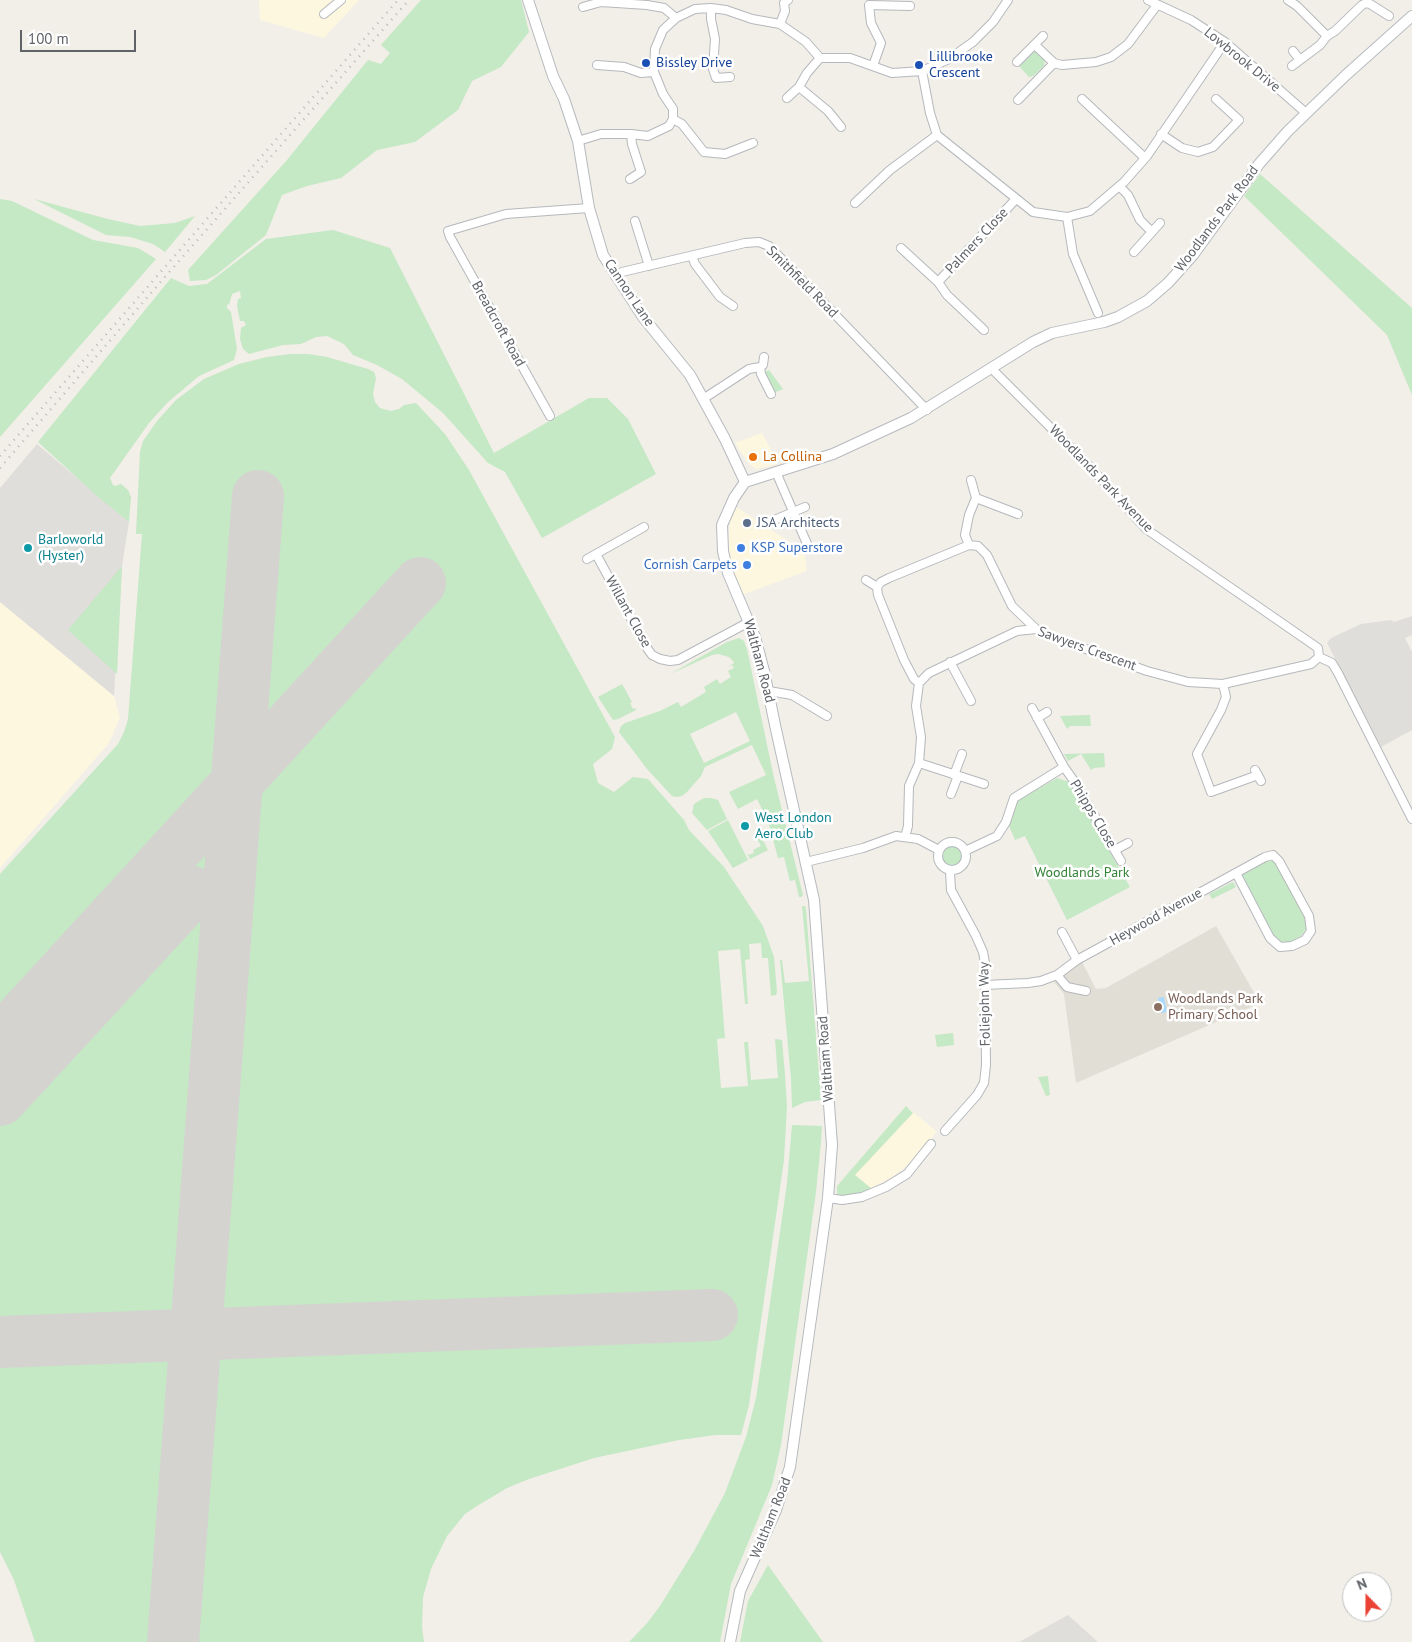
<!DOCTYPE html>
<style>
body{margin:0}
#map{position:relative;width:1412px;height:1642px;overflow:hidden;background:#f1efe8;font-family:"PT Sans",sans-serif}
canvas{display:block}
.north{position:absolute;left:1342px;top:1572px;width:50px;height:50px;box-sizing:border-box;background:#fff;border:1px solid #bfc1c3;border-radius:50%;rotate:338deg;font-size:14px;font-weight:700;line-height:20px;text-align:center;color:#5f6368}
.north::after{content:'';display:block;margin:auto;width:18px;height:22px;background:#ea4335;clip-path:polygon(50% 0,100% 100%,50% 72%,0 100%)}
.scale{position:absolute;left:20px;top:30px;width:116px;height:22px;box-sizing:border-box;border:2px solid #5f6368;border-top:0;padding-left:6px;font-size:15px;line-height:18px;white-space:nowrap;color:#5f6368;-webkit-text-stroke:4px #fff;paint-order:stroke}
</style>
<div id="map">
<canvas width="1412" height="1642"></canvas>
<div class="north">N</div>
<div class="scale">100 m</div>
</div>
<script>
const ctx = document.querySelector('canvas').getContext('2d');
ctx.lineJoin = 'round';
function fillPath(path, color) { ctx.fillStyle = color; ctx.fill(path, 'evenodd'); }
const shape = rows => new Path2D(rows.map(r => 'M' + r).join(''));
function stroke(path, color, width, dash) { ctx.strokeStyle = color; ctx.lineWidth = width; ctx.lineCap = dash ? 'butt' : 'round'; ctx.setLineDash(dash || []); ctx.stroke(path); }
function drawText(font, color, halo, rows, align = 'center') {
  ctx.font = font + ' "PT Sans",sans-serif'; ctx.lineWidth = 5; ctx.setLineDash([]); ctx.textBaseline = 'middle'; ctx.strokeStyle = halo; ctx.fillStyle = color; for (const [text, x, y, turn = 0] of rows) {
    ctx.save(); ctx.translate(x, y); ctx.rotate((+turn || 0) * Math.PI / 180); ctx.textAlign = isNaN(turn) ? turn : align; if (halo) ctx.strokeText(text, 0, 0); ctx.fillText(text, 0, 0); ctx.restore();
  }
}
const commercial = shape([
 [259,0,359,0,324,38,260,20],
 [762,433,778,464,756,469,748,463,735,443],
 [736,507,804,551,807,571,739,596,731,567,728,546,730,522],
 [0,602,114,696,120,718,109,743,0,868],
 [906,1106,937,1132,908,1165,892,1177,862,1193,844,1196,837,1195,837,1186]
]);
const industrial = shape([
 [37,444,129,522,122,566,114,696,0,602,0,488],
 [1412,616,1412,635,1405,638,1412,652,1412,730,1381,747,1327,643,1331,638,1361,624,1391,620,1394,622],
 [1068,1615,1098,1642,1019,1642]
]);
const education = shape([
 [1216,926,1260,1003,1076,1083,1064,994,1054,982,1063,977,1066,972,1082,962,1096,989,1106,988]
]);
const green = shape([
 [421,0,521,0,529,32,501,67,472,81,458,110,415,142,377,150,341,178,307,186,282,195,266,235,216,275,206,280,190,281,188,270,287,160,368,60,381,64,390,53,381,45],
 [1036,51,1045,59,1044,66,1033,76,1029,77,1018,65,1030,53],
 [1260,174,1412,308,1412,395,1387,335,1244,196],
 [0,199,12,201,93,240,138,248,156,259,0,437],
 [34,199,108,219,140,226,175,223,195,216,165,252,153,244,130,237,106,235],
 [333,230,390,248,494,453,589,398,607,398,628,419,656,474,542,538,505,472,488,463,443,413,402,379,377,365,353,355,344,344,327,336,316,337,301,344,283,345,249,354,243,349,240,339,241,328,246,325,244,321,240,321,237,306,238,299,241,298,240,291,232,294,229,305,227,304,227,308,231,312,237,349,234,360,199,376,167,403,149,423,110,478,113,485,115,486,121,484,128,490,131,497,129,522,97,496,38,442,171,278,189,286,207,284,266,239],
 [290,354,308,354,327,357,368,369,374,372,376,378,373,394,375,402,380,408,391,411,399,409,404,405,416,403,445,434,469,470,615,737,612,749,593,764,598,783,614,792,633,777,648,779,684,820,689,830,724,867,763,926,774,957,777,992,776,995,771,996,768,958,762,958,761,943,749,944,750,959,745,960,748,1004,745,1004,740,949,718,951,725,1038,717,1039,721,1088,748,1086,744,1042,748,1042,751,1080,778,1078,775,1039,782,1040,785,1075,787,1106,784,1160,749,1405,741,1435,716,1435,679,1440,594,1458,529,1479,507,1488,477,1506,465,1514,447,1536,431,1569,423,1597,422,1627,424,1642,35,1642,14,1580,0,1552,0,874,118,744,124,732,128,719,142,534,136,534,140,452,143,441,157,421,176,400,204,379,239,364,267,357],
 [769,370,783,389,771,394,761,374],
 [122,566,117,674,68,630],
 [739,638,744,641,747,649,774,778,803,895,801,897,799,897,795,880,790,881,784,857,778,858,768,821,757,799,738,809,729,792,766,775,752,745,705,767,701,776,687,792,682,796,676,797,672,796,647,769,619,732,621,726,625,723,660,711,678,702,681,707,706,692,704,687,717,679,720,684,731,677,728,671,734,668,732,665,726,668,734,663,733,661,729,657,718,654,712,655,670,674,727,642],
 [736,712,750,741,704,763,690,734],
 [622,684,632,702,630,703,633,709,635,708,636,710,618,719,613,720,598,697],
 [1090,715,1091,726,1070,726,1067,729,1060,716],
 [1104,753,1105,767,1094,768,1091,770,1081,754,1068,761,1064,754],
 [1057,778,1070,782,1130,887,1067,920,1025,836,1015,840,1009,826,1017,801],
 [704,798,711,798,718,800,727,819,707,830,692,813,694,804],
 [728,820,748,860,733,868,708,831],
 [758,831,768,850,750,859,747,853,749,855,754,853,753,850,761,846,754,833],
 '940 856a11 11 0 1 1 22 0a11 11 0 1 1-22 0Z',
 [1269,860,1275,862,1306,919,1306,929,1301,936,1291,942,1283,942,1275,938,1242,874],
 [1233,882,1236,887,1212,899,1209,894],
 [802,906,805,906,806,909,821,1100,805,1102,792,1108,791,1079,780,960,782,960,785,983,809,981],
 [953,1033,954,1045,937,1047,935,1035],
 [1048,1076,1050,1095,1046,1096,1038,1077],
 [906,1106,913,1113,855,1175,872,1189,862,1193,844,1196,837,1195,837,1186],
 [792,1125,822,1126,821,1142,816,1192,781,1445,772,1485,731,1584,720,1642,629,1642,648,1622,660,1606,694,1551,725,1493,746,1437,756,1398,764,1345,787,1183],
 [768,1565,823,1642,740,1642,748,1601]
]);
const water = shape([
 [1164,997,1167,1012,1161,1013,1158,998]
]);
const runway = shape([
 [0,1041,420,583],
 [0,1100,192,892],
 [0,1342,712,1315],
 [173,1642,258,496]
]);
const street = shape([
 [1148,0,1191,20,1225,42,1306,113],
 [1288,0,1297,6,1327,36],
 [583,7,601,2,647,5,664,8,676,18],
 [711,8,711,19,715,39,713,69,716,78,730,77],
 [324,14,341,0],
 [780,24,785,11,784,3,788,0],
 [1035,45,1054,63],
 [820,58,850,58,892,73,922,71,949,59,973,42,993,22,1008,0],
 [1300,60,1320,45,1327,36,1335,31,1362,5,1366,3,1370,4,1389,16],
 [1017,62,1043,36],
 [597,65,624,67,641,73,654,72],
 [873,66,881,43,871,23,869,5,910,6],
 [1292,66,1300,60,1293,51],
 [922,71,930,113,937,135,1033,212,1067,217,1090,211,1124,182,1147,156,1225,42],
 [799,87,828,111,841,127],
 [787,98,799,87,807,73,820,58],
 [1082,99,1145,158],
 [1018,100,1054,63,1062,65,1096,62,1111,57,1128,44,1157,5],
 [673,119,682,124,704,152,725,154,753,143],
 [1161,134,1182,148,1198,152,1213,147,1239,120,1216,99],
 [578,141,601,134,631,134,648,136,669,126,673,119,673,109,663,94,654,72,655,49,663,30,676,18,695,9,711,8,726,10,752,19,780,24,806,42,820,58],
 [630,179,641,172,632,144,631,134],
 [1119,186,1128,195,1140,220,1151,231],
 [855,203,890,170,937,135],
 [1067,217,1073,254,1098,313],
 [635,221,649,266],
 [901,248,938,282,947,295,984,330],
 [1134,252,1160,223],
 [692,256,695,264,720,297,733,306],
 [615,276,622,272,745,243,759,242,769,246,927,410],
 [938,282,1016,199],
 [760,367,763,365,764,357],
 [703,399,749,369,760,367,761,374,771,394],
 [550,416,450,237,448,231,506,214,589,208],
 [776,472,808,546],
 [976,498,1018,514],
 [772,521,805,507],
 [969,545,965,535,969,515,976,498,971,480],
 [596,554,647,648,652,655,660,659,670,661,678,660,749,622],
 [587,559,644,527],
 [866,580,877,587],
 [1319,657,1332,663,1338,673,1412,819],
 [950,662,971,701],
 [919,683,914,679,904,660,878,595,877,587,881,582,889,578,969,545,978,546,987,555,1012,606,1036,629],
 [1223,684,1226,697,1221,710,1197,754,1211,792,1258,775],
 [769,691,792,695,827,716],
 [1032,708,1064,767,1074,781,1121,861],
 [1037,718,1047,712],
 [919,763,984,784],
 [1255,770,1261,781],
 [954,775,962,754],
 [951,794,958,776],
 [905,837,908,826,909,786,919,763,921,737,916,706,919,683,929,673,1017,631,1036,629,1047,635,1147,671,1188,682,1223,684,1311,664,1319,657,1318,648,1146,529,1092,469,991,368],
 '938 856a14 14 0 1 1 28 0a14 14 0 1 1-28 0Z',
 [1115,850,1128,843],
 [965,851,997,836,1006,822,1014,798,1064,767],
 [806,862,863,848,896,836,918,839,939,850],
 [1062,932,1077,960],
 [1057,975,1067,987,1086,991],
 [985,985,1028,983,1041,981,1057,975,1077,960,1265,857,1273,855,1279,861,1309,916,1311,931,1305,940,1292,946,1280,947,1270,938,1236,873],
 [945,1131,977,1095,984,1083,986,1065,985,963,983,952,976,936,951,890,950,871],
 [828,1198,842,1200,862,1197,886,1187,907,1174,931,1144]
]);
const secondary = shape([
 [528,0,553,76,564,99,578,141,589,208,603,255,643,317,690,375,725,439,745,482],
 [745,482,833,454,911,418,1033,342,1052,333,1104,322,1118,317,1147,301,1168,283,1193,255,1259,164,1288,131,1346,75,1412,16],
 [730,1642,740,1591,776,1510,790,1467,828,1198,832,1145,814,900,775,725,764,671,755,637,728,573,723,551,722,525,734,498,745,482]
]);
const rail = shape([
 [0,456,398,0],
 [0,468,164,278,409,0]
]);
const markers = [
 [646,63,5,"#1a4fb4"],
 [919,65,5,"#1a4fb4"],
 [753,457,5,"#e8710a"],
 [747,523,5,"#5c6f8a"],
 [28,548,5,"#0f9aa8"],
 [741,548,5,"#3f7fe0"],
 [747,565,5,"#3f7fe0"],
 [745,826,5,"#0f9aa8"],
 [1158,1007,5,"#8d6e63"]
];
const transitNames = [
 ["Lillibrooke",929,57],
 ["Crescent",929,73],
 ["Bissley Drive",656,63]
];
const streetNames = [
 ["Lowbrook Drive",1242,60,39],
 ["Woodlands Park Road",1217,219,-53],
 ["Palmers Close",977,241,-47],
 ["Smithfield Road",802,282,45],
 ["Cannon Lane",629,293,56],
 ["Breadcroft Road",498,324,61],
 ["Woodlands Park Avenue",1101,479,46],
 ["Willant Close",628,612,61],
 ["Sawyers Crescent",1087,649,20],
 ["Waltham Road",759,661,75],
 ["Phipps Close",1093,814,59],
 ["Heywood Avenue",1156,917,-29],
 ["Foliejohn Way",985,1004,-91],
 ["Waltham Road",826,1059,-94],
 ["Waltham Road",771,1518,-68]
];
const foodNames = [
 ["La Collina",763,457]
];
const serviceNames = [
 ["JSA Architects",757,523]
];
const cultureNames = [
 ["Barloworld",38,540],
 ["(Hyster)",38,556],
 ["West London",755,818],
 ["Aero Club",755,834]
];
const shopNames = [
 ["KSP Superstore",751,548],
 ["Cornish Carpets",737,565,"right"]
];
const parkNames = [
 ["Woodlands Park",1082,873]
];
const educationNames = [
 ["Woodlands Park",1168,999],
 ["Primary School",1168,1015]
];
fillPath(commercial, '#fef7e0');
fillPath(industrial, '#e0deda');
fillPath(education, '#e1ded6');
fillPath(green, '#c5e8c5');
fillPath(water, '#aadaff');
stroke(runway, '#d4d3d0', 52);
stroke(street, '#b5b8bc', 10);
stroke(secondary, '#b6babf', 12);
stroke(street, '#fff', 8);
stroke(secondary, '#fff', 10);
stroke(rail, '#b6b7b8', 2.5, [1, 6]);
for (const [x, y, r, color] of markers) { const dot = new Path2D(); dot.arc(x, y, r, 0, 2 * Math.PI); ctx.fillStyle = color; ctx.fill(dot); stroke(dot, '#fff', 2); }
drawText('14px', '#164399', '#fff', transitNames, 'left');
drawText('14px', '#5f6368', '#fff', streetNames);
drawText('14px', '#c56008', '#fff', foodNames, 'left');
drawText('14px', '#4e5e75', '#fff', serviceNames, 'left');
drawText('14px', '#0d838f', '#fff', cultureNames, 'left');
drawText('14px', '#366cbe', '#fff', shopNames, 'left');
drawText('14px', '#348238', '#fff', parkNames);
drawText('14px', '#785e54', '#fff', educationNames, 'left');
</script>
